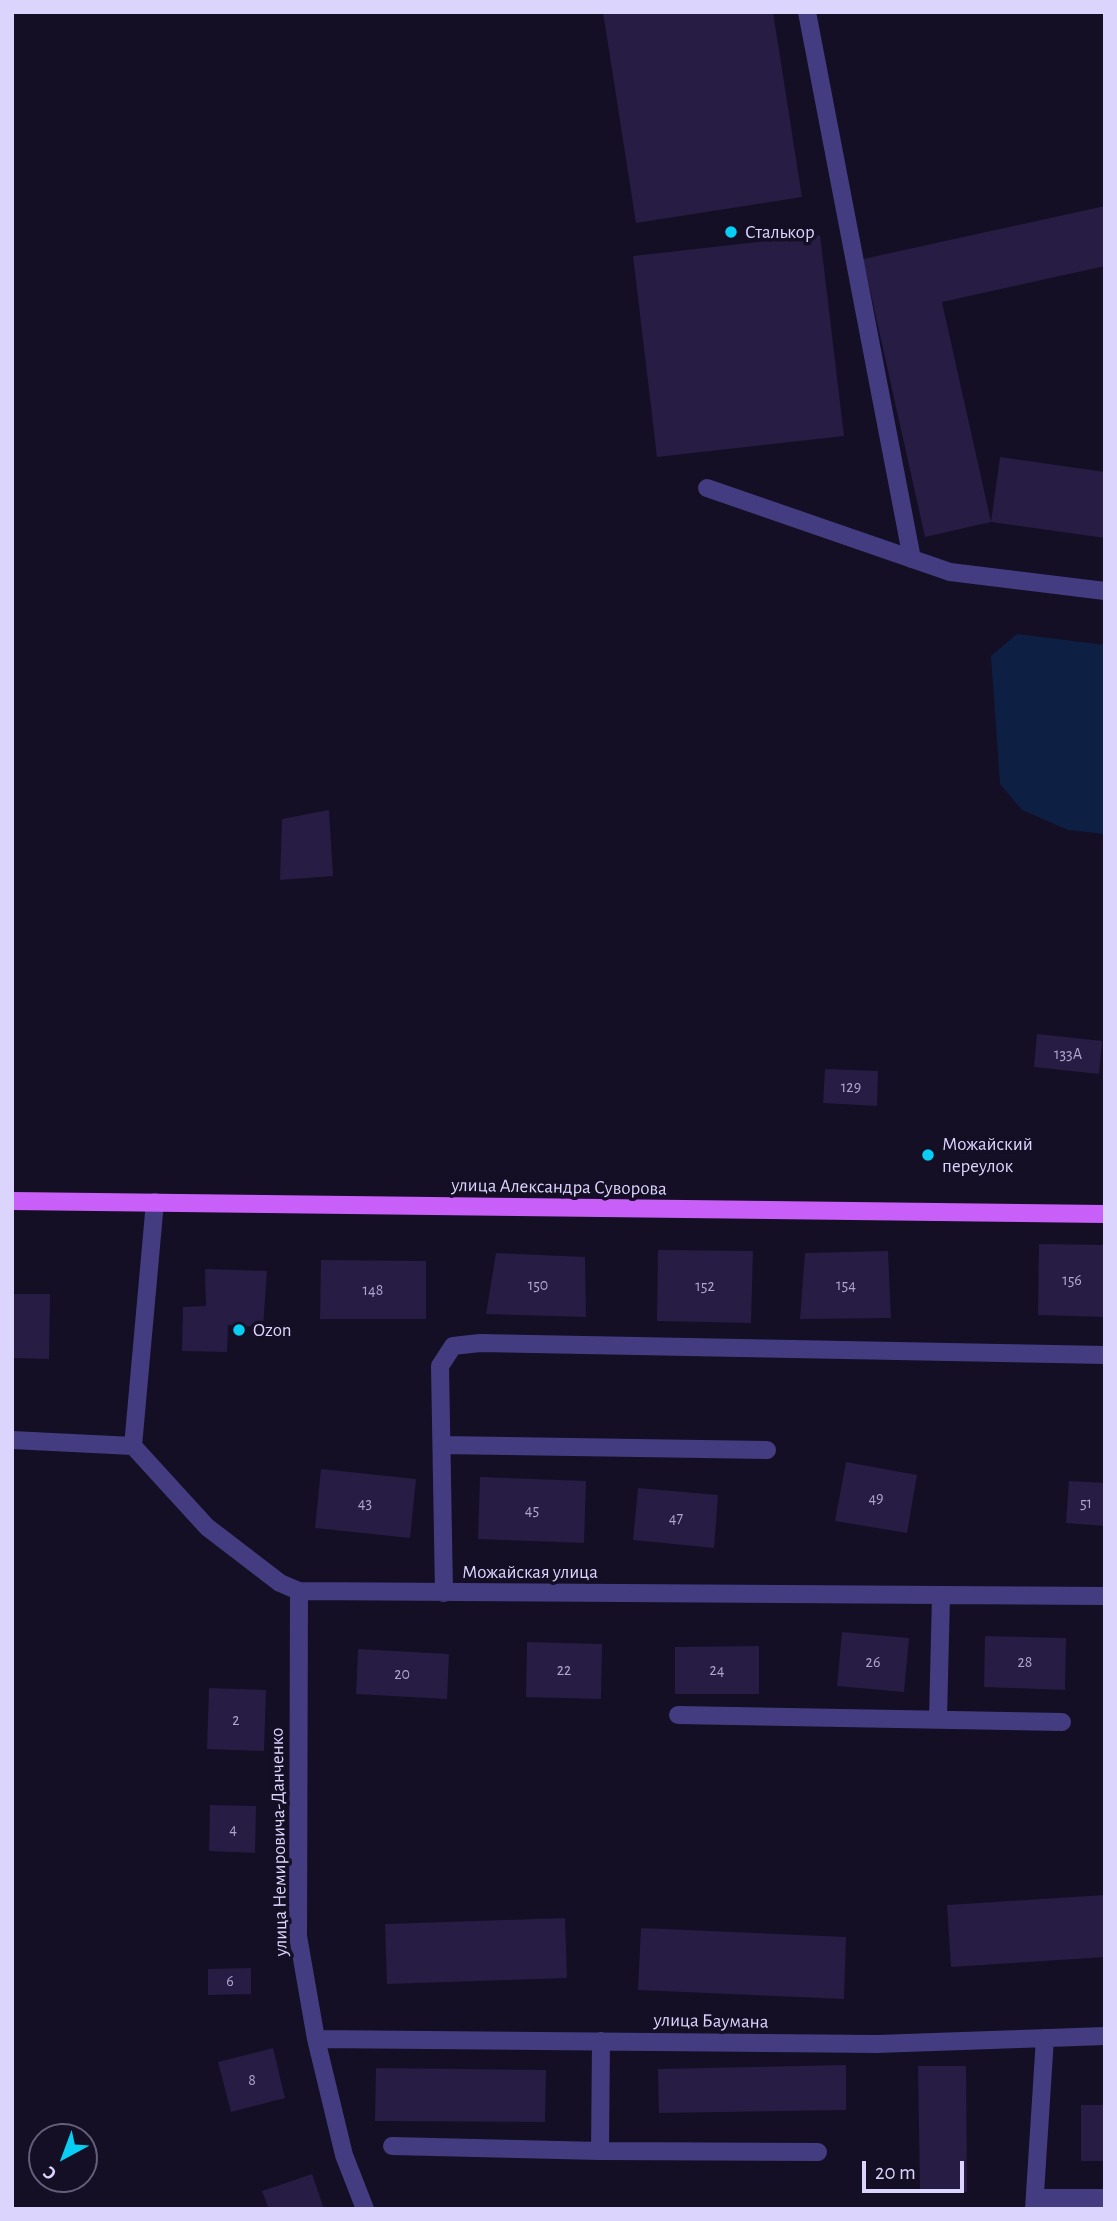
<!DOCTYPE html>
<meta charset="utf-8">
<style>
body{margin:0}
#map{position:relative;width:1117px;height:2221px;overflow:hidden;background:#140f24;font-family:"Alegreya Sans",sans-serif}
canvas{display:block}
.frame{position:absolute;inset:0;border:14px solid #dbd4fd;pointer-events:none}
.north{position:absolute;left:28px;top:2123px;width:70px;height:70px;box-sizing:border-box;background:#140f24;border:2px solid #645e7b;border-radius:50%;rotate:221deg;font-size:19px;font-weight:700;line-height:28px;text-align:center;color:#dbd4fd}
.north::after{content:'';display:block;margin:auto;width:24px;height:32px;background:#09cef4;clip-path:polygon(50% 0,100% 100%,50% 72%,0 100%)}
.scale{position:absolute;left:862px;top:2161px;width:102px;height:32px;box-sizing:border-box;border:4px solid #dbd4fd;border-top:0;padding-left:9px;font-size:21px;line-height:24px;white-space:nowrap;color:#dbd4fd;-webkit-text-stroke:5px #140f24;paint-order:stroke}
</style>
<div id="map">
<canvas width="1117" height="2221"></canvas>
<div class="frame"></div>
<div class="north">С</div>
<div class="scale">20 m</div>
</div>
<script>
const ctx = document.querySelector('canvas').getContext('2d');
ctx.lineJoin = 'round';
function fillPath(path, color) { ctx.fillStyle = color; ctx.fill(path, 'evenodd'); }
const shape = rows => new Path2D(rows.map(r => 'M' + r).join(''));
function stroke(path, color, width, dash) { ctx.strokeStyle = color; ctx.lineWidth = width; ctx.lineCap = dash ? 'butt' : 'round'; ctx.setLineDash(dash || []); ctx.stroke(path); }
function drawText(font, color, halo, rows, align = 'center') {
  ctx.font = font + ' "Alegreya Sans",sans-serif'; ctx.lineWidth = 7; ctx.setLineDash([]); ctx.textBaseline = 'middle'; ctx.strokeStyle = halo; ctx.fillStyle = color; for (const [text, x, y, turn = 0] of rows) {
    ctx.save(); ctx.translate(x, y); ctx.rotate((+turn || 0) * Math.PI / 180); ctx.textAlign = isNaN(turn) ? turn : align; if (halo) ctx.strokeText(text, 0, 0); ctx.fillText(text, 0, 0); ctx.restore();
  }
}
const water = shape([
 [1017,634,1105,645,1105,834,1068,830,1022,810,1000,784,991,656]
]);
const building = shape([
 [603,12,773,12,802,197,636,223],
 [1105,206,1105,266,942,302,991,522,925,537,863,259],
 [820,235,844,436,657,457,633,256],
 [1000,457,1105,472,1105,538,991,522],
 [329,810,333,876,280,880,282,819],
 [1037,1034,1102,1041,1099,1074,1034,1067],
 [825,1069,878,1071,877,1106,823,1103],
 [1039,1244,1105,1245,1105,1317,1038,1315],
 [658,1250,753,1251,751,1323,657,1321],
 [888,1251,891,1318,800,1319,805,1253],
 [496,1253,585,1257,586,1317,486,1314],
 [321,1260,426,1261,426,1319,320,1319],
 [205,1269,267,1271,263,1327,228,1325,227,1352,182,1351,183,1307,206,1306],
 [12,1294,50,1294,49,1359,12,1358],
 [846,1462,917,1475,907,1533,835,1521],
 [321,1469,416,1479,410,1538,315,1528],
 [480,1477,586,1481,584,1543,478,1539],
 [1069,1481,1105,1483,1105,1526,1066,1523],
 [638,1488,718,1495,714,1548,633,1540],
 [842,1632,909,1638,904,1692,837,1686],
 [985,1636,1066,1638,1065,1690,984,1687],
 [527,1642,602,1644,601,1699,526,1697],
 [759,1646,759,1694,675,1694,675,1647],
 [358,1649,449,1654,447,1699,356,1694],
 [209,1688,266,1690,264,1751,207,1749],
 [210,1805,256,1806,255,1853,209,1851],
 [1105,1895,1105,1957,951,1967,947,1905],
 [565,1918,567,1978,387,1984,385,1924],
 [641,1928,846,1937,844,1999,638,1990],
 [251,1968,251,1994,208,1995,208,1969],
 [273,2048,285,2098,231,2112,218,2062],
 [846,2065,846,2110,659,2113,658,2069],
 [918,2066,966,2066,967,2192,920,2192],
 [376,2068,546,2070,545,2122,375,2121],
 [1081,2105,1105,2105,1105,2161,1081,2161],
 [312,2174,324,2209,269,2209,262,2191]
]);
const minor = shape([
 [807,12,912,559],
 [707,488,950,572,1105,591],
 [12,1440,133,1446,207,1527,280,1583,299,1591,1105,1596],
 [442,1445,767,1450],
 [133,1446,155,1202],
 [299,1591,298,1936,316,2039,344,2155,365,2209],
 [444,1593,440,1366,453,1346,480,1343,1105,1355],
 [678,1715,1062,1722],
 [938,1719,941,1595],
 [316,2039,877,2044,1105,2036],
 [601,2041,600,2151,818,2152],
 [392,2146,600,2151],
 [1035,2198,1105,2198],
 [1034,2209,1045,2038]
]);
const major = shape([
 [12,1201,1105,1214]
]);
const markers = [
 [731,232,7,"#09cef4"],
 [928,1155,7,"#09cef4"],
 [239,1330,7,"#09cef4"]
];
const numberNames = [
 ["133А",1068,1054],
 ["129",851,1087],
 ["156",1072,1280],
 ["150",538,1285],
 ["154",846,1285],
 ["152",705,1286],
 ["148",373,1290],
 ["49",876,1498],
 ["43",365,1503],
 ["51",1086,1503],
 ["45",532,1510],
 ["47",676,1518],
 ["26",873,1662],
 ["28",1025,1662],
 ["22",564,1670],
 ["24",717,1670],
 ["20",402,1674],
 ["2",236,1720],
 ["4",233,1829],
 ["6",230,1981],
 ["8",252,2080]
];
const poiNames = [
 ["Сталькор",745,232],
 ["Можайский",942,1144],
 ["переулок",942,1166],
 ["Ozon",253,1330]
];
const streetNames = [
 ["улица Александра Суворова",559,1187,1],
 ["Можайская улица",530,1572],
 ["улица Немировича-Данченко",279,1842,-91],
 ["улица Баумана",711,2021,1]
];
fillPath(water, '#0e1f44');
fillPath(building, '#271c44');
stroke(minor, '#433c81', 18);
stroke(major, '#c95ff9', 18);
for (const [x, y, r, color] of markers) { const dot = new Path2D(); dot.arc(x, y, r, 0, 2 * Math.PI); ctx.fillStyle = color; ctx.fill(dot); stroke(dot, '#140f24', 2.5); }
drawText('16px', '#aea6cf', null, numberNames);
drawText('19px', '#dbd4fd', '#140f24', poiNames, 'left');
drawText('19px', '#dbd4fd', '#140f24', streetNames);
</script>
